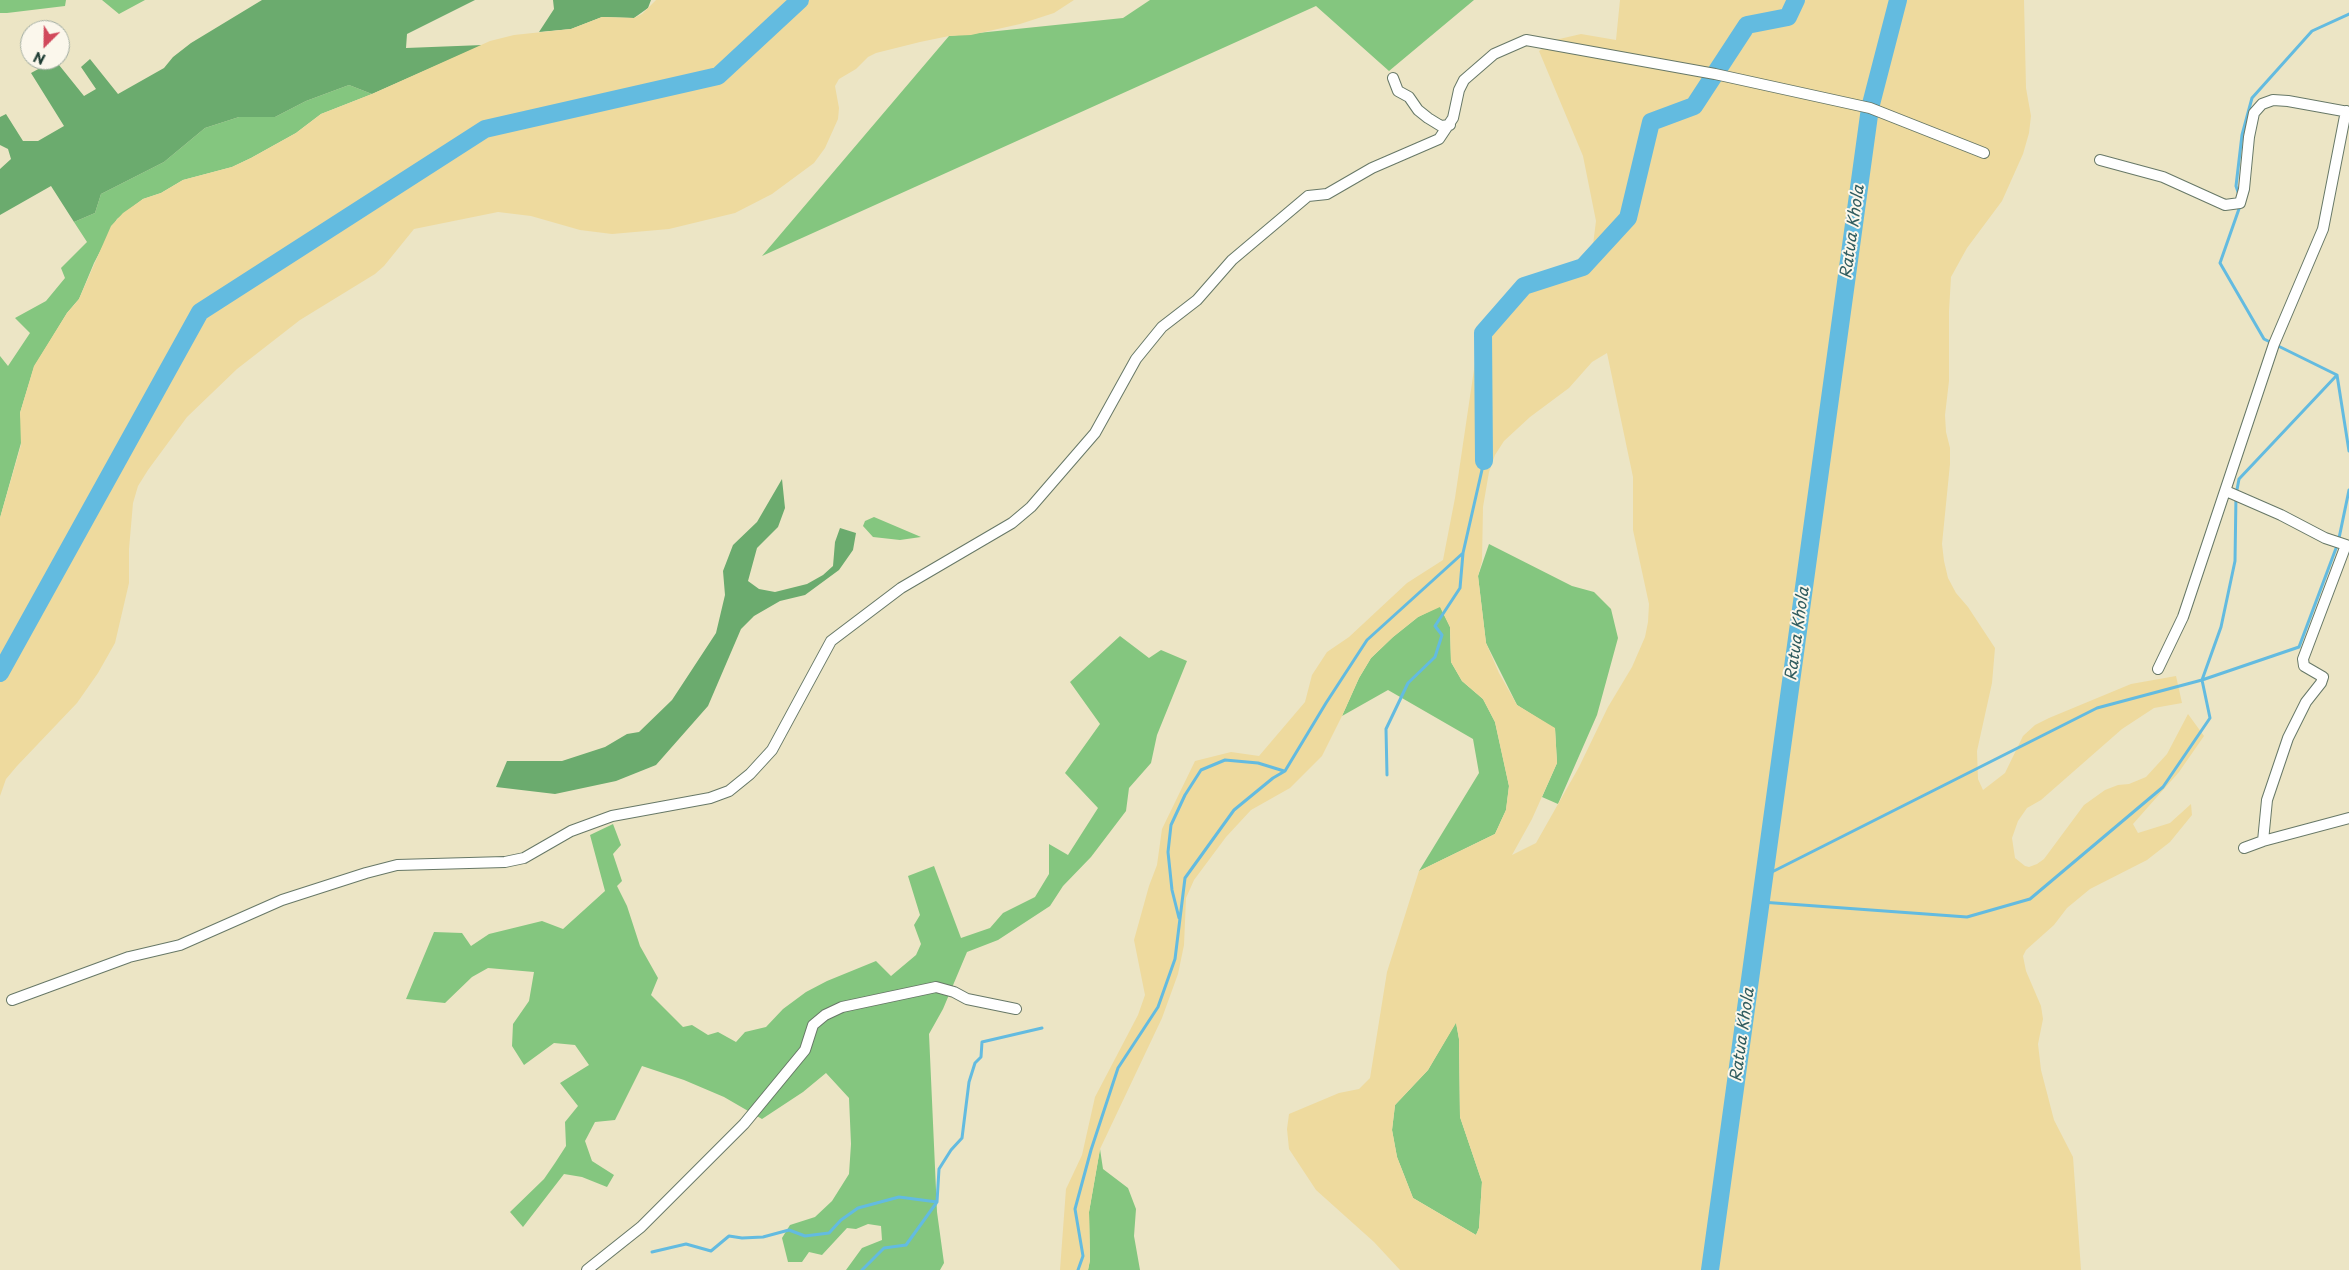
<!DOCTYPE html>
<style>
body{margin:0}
#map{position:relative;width:2349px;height:1270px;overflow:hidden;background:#ece5c5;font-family:"Playpen Sans",sans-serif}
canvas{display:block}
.north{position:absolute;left:20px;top:20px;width:50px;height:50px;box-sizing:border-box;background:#fbf7ec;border:1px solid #a3ada2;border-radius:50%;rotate:203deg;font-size:14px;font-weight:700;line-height:20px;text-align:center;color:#1f3d34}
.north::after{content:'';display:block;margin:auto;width:18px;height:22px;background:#d1495b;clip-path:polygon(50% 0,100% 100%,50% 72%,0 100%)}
</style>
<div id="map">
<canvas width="2349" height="1270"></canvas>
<div class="north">N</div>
</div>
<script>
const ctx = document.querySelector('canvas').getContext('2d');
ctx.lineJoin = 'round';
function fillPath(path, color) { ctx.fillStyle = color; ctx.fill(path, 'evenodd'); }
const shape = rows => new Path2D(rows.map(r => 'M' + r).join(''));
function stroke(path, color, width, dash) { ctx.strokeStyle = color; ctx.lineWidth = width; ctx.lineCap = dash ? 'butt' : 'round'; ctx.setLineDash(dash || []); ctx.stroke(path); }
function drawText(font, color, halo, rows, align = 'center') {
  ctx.font = font + ' "Playpen Sans",sans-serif'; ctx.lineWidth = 4; ctx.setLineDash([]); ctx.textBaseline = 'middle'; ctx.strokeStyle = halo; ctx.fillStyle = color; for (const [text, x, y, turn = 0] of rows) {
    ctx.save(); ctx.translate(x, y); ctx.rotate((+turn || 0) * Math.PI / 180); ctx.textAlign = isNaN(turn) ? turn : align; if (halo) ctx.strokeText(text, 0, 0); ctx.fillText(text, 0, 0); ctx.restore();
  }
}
const green = shape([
 [0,0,66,0,65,6,7,13,0,13],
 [102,0,145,0,119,14],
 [1150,0,1474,0,1389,71,1316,6,762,256,949,36,1123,18],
 [349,85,372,94,321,114,296,133,251,158,232,167,183,180,161,193,143,199,117,219,94,263,79,299,67,313,34,367,20,413,22,425,21,443,0,518,0,356,8,366,30,333,15,318,46,301,65,278,61,268,87,242,74,222,95,213,101,194,164,162,205,128,239,117,275,117,306,101],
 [874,517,921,537,900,540,873,537,863,526,865,521],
 [1489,544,1572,586,1594,592,1611,609,1618,638,1597,715,1558,804,1542,797,1557,763,1555,729,1517,705,1486,643,1478,576],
 [1440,606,1450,627,1451,662,1462,681,1483,699,1495,722,1509,786,1506,810,1495,834,1419,871,1479,773,1473,739,1388,690,1342,716,1359,678,1371,658,1393,637,1418,617],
 [1120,636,1149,658,1161,650,1187,661,1157,735,1151,763,1129,788,1126,811,1091,857,1063,886,1050,906,998,940,967,952,943,1009,929,1034,937,1212,944,1263,940,1270,846,1270,862,1248,882,1240,881,1226,868,1224,856,1229,847,1228,822,1255,809,1252,802,1262,788,1262,782,1238,790,1225,815,1217,832,1201,849,1174,851,1144,849,1098,826,1073,803,1092,762,1119,724,1097,684,1080,642,1066,615,1120,595,1122,585,1141,592,1161,614,1175,607,1187,582,1177,564,1174,523,1227,510,1212,544,1179,555,1163,566,1146,565,1122,578,1106,560,1083,589,1065,575,1045,554,1043,524,1065,512,1046,513,1024,529,1001,534,972,488,968,472,977,445,1003,406,999,434,932,462,933,471,946,489,934,542,921,563,929,605,891,590,835,613,824,621,845,613,854,622,881,617,886,627,906,640,946,658,978,651,995,683,1027,692,1025,708,1035,718,1032,736,1042,745,1032,766,1027,783,1009,806,992,827,981,876,961,891,976,916,955,921,944,914,925,920,915,908,876,934,866,961,938,990,928,1003,913,1035,897,1049,874,1049,844,1068,855,1098,808,1065,773,1100,724,1070,682],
 [1456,1022,1459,1039,1460,1117,1482,1182,1479,1228,1476,1235,1413,1198,1397,1157,1392,1130,1395,1105,1428,1070],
 [1100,1149,1103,1169,1128,1188,1136,1209,1134,1236,1140,1270,1088,1270,1090,1260,1089,1212]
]);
const forest = shape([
 [262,0,475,0,407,34,406,48,483,45,372,94,349,85,306,101,275,117,239,117,205,128,164,162,101,194,95,213,74,222,51,186,0,215,0,169,11,159,8,149,0,145,0,117,6,114,23,141,38,141,64,126,31,73,55,60,84,96,96,89,81,67,90,59,118,94,164,68,173,57,191,43],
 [553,0,651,0,648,8,634,18,602,17,571,29,539,32,554,9],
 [782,479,785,508,778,527,757,548,748,581,759,589,775,592,807,584,823,575,833,566,835,542,840,528,856,533,853,550,839,570,805,595,780,601,754,616,741,629,708,706,656,765,616,781,555,794,496,787,507,761,562,761,605,747,627,734,639,732,672,700,716,633,725,595,723,571,733,545,757,522]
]);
const sand = shape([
 [656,0,1074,0,1054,13,1020,24,971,35,949,36,920,42,876,53,868,57,856,69,839,79,835,86,839,108,838,119,825,148,814,163,772,194,735,213,669,229,612,234,580,230,531,216,498,212,414,229,384,266,375,274,300,320,237,369,187,417,148,470,138,486,133,503,129,549,129,583,115,643,98,673,77,703,17,766,6,779,0,796,0,518,21,445,20,413,34,366,67,313,79,299,111,226,123,213,143,199,161,193,183,180,232,167,251,158,296,133,321,114,372,94,490,41,514,35,571,29,602,17,634,18,642,14],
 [1620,0,2024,0,2026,88,2031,116,2029,133,2023,154,2002,201,1967,248,1951,277,1949,311,1949,381,1945,415,1946,432,1950,448,1950,464,1942,544,1944,561,1948,578,1956,593,1968,607,1995,648,1992,683,1977,751,1978,779,1983,790,2005,773,2023,736,2035,725,2049,718,2131,684,2176,676,2182,703,2154,708,2122,729,2041,800,2027,808,2018,821,2012,838,2015,858,2025,866,2029,867,2037,864,2044,859,2084,805,2105,790,2118,785,2129,784,2146,777,2167,754,2188,714,2204,736,2179,772,2133,824,2138,833,2170,823,2191,804,2192,815,2170,842,2147,860,2090,889,2067,908,2054,925,2026,950,2023,956,2026,971,2041,1006,2043,1019,2038,1044,2041,1070,2054,1120,2073,1157,2081,1270,1400,1270,1374,1242,1316,1190,1289,1149,1287,1129,1289,1114,1339,1093,1359,1089,1370,1078,1387,972,1419,871,1495,834,1506,810,1509,786,1495,722,1483,699,1462,681,1451,662,1450,627,1440,607,1418,617,1393,637,1371,658,1359,678,1342,716,1322,756,1290,788,1251,810,1226,837,1194,880,1186,898,1184,945,1178,974,1162,1018,1100,1149,1089,1212,1090,1260,1088,1270,1060,1270,1066,1189,1082,1155,1095,1097,1138,1015,1145,995,1134,940,1149,886,1157,865,1162,829,1195,761,1231,752,1259,756,1305,702,1312,675,1327,652,1349,637,1407,583,1443,560,1455,498,1476,356,1487,322,1505,301,1524,286,1569,274,1582,267,1593,245,1596,221,1583,156,1539,51,1555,40,1581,34,1616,40],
 [1607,353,1633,477,1633,530,1649,604,1648,622,1645,637,1632,667,1608,707,1579,767,1536,843,1512,855,1532,819,1557,763,1555,728,1517,705,1499,673,1486,643,1478,576,1482,561,1483,507,1489,472,1495,455,1504,441,1530,417,1569,388,1592,362],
 [1456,1023,1459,1039,1460,1117,1482,1182,1479,1228,1476,1235,1413,1198,1397,1157,1392,1130,1395,1105,1428,1070]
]);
const stream = shape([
 [2239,195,2236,186,2242,135,2252,98,2312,31,2349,14],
 [2240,206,2220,263,2264,339,2337,375,2349,451],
 [1387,775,1386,729,1408,683,1435,657,1442,635,1435,626,1460,588,1463,553],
 [1764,876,2097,708,2202,680,2299,647,2338,543,2349,490],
 [1761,902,1967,917,2030,899,2163,787,2210,718,2202,680,2221,627,2235,561,2236,495,2239,479,2337,375],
 [1179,918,1172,890,1168,852,1171,825,1185,795,1201,770,1225,760,1258,763,1284,771],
 [652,1252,686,1244,711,1251,729,1236,742,1238,763,1237,789,1230,805,1236,829,1233,841,1220,858,1208,899,1197,937,1202],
 [862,1270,884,1248,906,1245,937,1202,939,1169,951,1150,962,1138,969,1082,975,1063,981,1057,982,1042,1042,1028],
 [1078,1270,1083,1256,1075,1209,1091,1150,1118,1068,1158,1007,1175,959,1185,878,1234,810,1273,778,1285,771,1326,703,1367,640,1463,553,1484,461]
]);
const river = shape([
 [1484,461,1483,333,1524,286,1583,267,1628,218,1651,122,1694,106,1747,25,1788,17,1796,0],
 [0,673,200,312,485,129,718,76,800,0],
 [1710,1270,1870,108,1898,0]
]);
const street = shape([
 [1393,78,1398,91,1409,97,1418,110,1428,118,1441,126,1450,125],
 [2100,160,2163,177,2225,205,2240,203,2244,189,2249,137,2254,113,2262,104,2273,100,2288,101,2349,112],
 [2226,491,2281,515,2325,538,2346,545],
 [2158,669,2183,617,2274,344,2323,229,2346,111],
 [2263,841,2267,800,2288,738,2306,702,2321,683,2323,677,2304,666,2303,659,2346,545,2349,546],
 [2244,848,2263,841,2349,818],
 [12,1000,129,957,180,945,282,900,366,873,397,865,505,862,524,858,571,831,612,816,710,798,729,791,750,774,772,750,831,641,901,588,1012,523,1031,507,1095,433,1136,359,1162,327,1197,300,1232,260,1308,196,1327,194,1372,168,1439,139,1453,118,1459,90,1464,80,1494,54,1526,40,1715,74,1870,108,1984,153],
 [587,1270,641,1227,744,1124,805,1050,813,1025,825,1015,842,1007,936,987,954,992,967,999,1016,1009]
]);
const waterNames = [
 ["Ratua Khola",1853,232,-82],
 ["Ratua Khola",1798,634,-82],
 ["Ratua Khola",1743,1035,-82]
];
fillPath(green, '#84c67f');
fillPath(forest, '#6bab6e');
fillPath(sand, '#eeda9e');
stroke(stream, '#63bbe0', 3);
stroke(river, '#63bbe0', 18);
stroke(street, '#677867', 12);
stroke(street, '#fff', 10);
drawText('italic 16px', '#305c5f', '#fbf7ec', waterNames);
</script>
